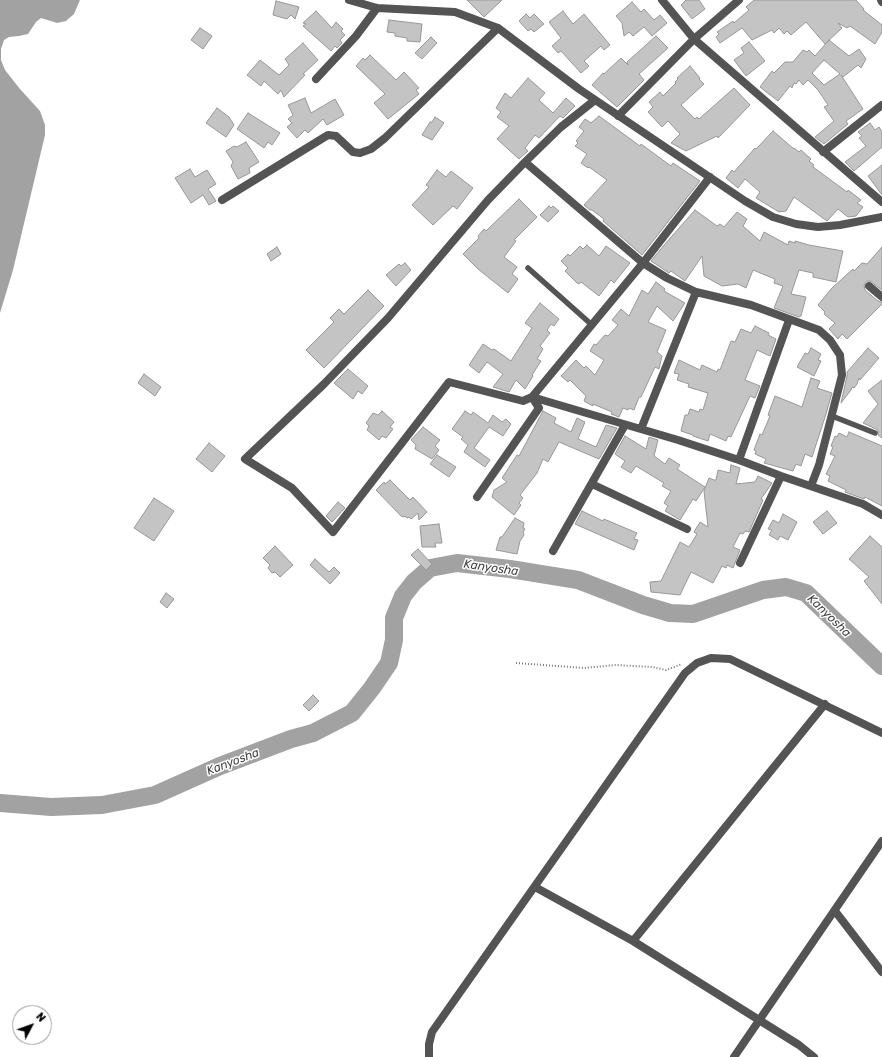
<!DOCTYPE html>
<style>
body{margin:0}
#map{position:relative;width:882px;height:1057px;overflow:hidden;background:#fff;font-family:Rubik,sans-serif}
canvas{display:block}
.north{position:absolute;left:12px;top:1005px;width:40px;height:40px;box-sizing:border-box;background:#fff;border:1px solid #999;border-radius:50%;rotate:49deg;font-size:11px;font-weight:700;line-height:16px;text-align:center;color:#000}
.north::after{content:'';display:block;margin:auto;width:14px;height:18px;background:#000;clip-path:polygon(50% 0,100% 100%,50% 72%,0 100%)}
</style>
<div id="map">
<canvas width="882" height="1057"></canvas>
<div class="north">N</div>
</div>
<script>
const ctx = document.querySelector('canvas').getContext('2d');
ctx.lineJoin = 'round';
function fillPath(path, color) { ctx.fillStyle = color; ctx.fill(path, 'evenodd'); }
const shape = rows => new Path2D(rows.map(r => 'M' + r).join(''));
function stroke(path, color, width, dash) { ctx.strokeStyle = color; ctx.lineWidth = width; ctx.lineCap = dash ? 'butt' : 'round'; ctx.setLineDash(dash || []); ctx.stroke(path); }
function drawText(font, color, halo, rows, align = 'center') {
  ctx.font = font + ' Rubik,sans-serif'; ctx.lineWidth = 3; ctx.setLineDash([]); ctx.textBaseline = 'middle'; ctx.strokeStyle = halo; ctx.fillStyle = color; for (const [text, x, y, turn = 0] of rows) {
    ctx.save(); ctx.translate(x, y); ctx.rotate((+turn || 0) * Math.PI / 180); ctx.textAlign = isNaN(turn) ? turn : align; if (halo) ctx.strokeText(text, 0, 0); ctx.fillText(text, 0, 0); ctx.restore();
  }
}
const water = shape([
 [0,0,80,0,74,14,66,21,57,23,41,18,36,22,28,34,19,36,9,37,4,40,1,49,1,60,5,70,20,89,40,111,45,125,45,135,13,270,0,313]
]);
const river = shape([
 [0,803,51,807,102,805,155,795,220,766,291,739,313,733,352,713,372,688,389,663,394,640,394,618,403,596,414,582,430,568,457,563,510,569,578,580,643,605,670,613,693,614,763,590,786,587,806,593,882,666]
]);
const building = shape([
 [467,0,502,0,484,17,467,0],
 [686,0,699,0,705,9,692,19,681,5,686,0],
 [754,0,856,0,864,9,863,10,882,25,882,32,875,44,850,26,847,28,838,23,842,28,825,44,806,22,791,35,787,31,784,34,779,28,774,33,772,30,752,40,742,28,720,43,716,37,719,34,717,32,733,21,734,23,749,10,746,7,754,0],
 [276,1,299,7,295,19,291,15,287,19,273,15,276,1],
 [632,2,641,12,644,9,654,20,660,15,667,23,652,36,644,27,633,36,629,32,624,36,622,23,616,16,632,2],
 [316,11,332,28,336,22,343,29,341,31,345,35,340,40,342,43,337,48,335,46,331,51,303,26,306,24,303,23,316,11],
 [563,11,573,24,584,14,610,45,604,50,601,46,584,61,589,66,581,73,561,51,558,53,552,46,561,38,549,22,563,11],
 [526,14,530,18,534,14,544,24,534,32,531,29,528,31,519,21,526,14],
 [389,20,422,24,420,42,407,41,407,38,395,36,395,33,387,32,389,20],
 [200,28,212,36,203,49,191,40,200,28],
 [656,36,668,48,639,74,644,80,617,107,592,85,603,73,604,74,621,58,628,65,627,62,656,36],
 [431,37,437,43,422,59,415,53,431,37],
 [829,40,849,56,859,49,866,59,861,68,858,65,843,77,841,75,863,109,846,121,848,124,824,144,815,137,834,121,824,107,828,105,818,90,808,80,803,85,799,80,796,84,794,83,792,88,790,86,778,101,760,87,772,71,774,73,785,62,793,62,803,50,807,52,809,50,815,56,829,40],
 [824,60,840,74,824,85,812,73,824,60],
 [749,42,765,61,746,76,734,60,744,53,741,48,749,42],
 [303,43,318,60,303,74,305,75,284,97,281,90,278,94,264,81,261,86,247,75,260,60,279,75,289,65,285,59,303,43],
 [370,55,396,80,404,72,419,88,416,90,419,94,388,119,374,103,385,94,356,66,363,58,365,60,370,55],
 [690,66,700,78,699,79,704,84,681,105,695,119,697,117,699,119,734,88,750,105,718,138,717,136,686,151,671,143,680,134,668,121,662,127,648,112,653,107,649,102,660,92,663,96,676,83,675,82,678,79,677,78,690,66],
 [528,78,545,93,539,100,553,113,566,98,575,106,563,118,560,116,539,138,535,135,525,148,528,151,519,159,497,139,509,126,497,117,501,112,496,108,505,93,511,98,528,78],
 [305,98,311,113,335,99,344,115,327,125,323,119,308,133,305,130,297,138,287,127,292,123,288,119,293,115,288,105,305,98],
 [217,108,229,117,234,125,226,137,206,123,217,108],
 [248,113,280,133,272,145,268,142,264,148,237,129,248,113],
 [599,116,640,146,641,144,671,166,673,163,700,181,642,255,603,221,604,219,592,210,590,210,584,205,607,180,589,167,588,168,581,163,587,154,575,146,578,143,576,141,584,131,579,127,585,119,591,123,599,116],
 [435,117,444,123,432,140,422,135,430,122,432,122,435,117],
 [870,123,875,130,879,127,882,132,882,147,854,171,845,162,866,146,859,138,862,136,858,132,870,123],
 [773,131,794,149,794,148,799,152,801,150,811,159,809,161,814,165,813,167,847,192,848,190,861,200,857,203,863,207,856,216,848,217,838,209,827,221,794,197,786,211,779,212,756,198,760,192,745,179,738,188,726,178,732,170,734,172,755,148,756,149,773,131],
 [246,142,259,162,249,168,250,173,238,179,231,166,233,162,226,151,234,146,237,147,246,142],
 [882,165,882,195,868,176,882,165],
 [190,169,195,177,207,170,216,184,208,189,216,201,209,205,203,195,191,203,175,178,190,169],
 [437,170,446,177,451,171,473,188,457,209,453,206,433,225,412,205,429,187,426,185,437,170],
 [519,199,537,217,514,240,516,241,504,257,517,267,512,274,518,279,508,293,478,269,463,254,479,238,478,236,484,229,486,231,519,199],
 [549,206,551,208,553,206,559,211,548,222,540,215,549,206],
 [695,210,717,226,720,224,724,227,737,212,747,219,743,226,760,241,764,232,788,245,789,241,795,243,795,241,809,245,843,251,836,282,813,277,813,273,799,270,791,294,806,297,801,316,799,317,774,308,783,286,774,283,775,279,753,270,746,288,738,284,722,286,704,276,702,256,685,281,671,271,669,273,651,261,665,244,695,210],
 [587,245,599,256,606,246,630,263,614,283,611,280,599,296,581,282,579,284,577,283,565,271,568,268,561,261,568,254,570,256,580,246,583,249,587,245],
 [277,247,281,254,271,261,267,254,277,247],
 [882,247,882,290,870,281,867,281,864,285,865,290,878,301,882,302,882,304,847,339,842,334,838,339,829,329,835,323,824,314,825,312,818,305,832,288,853,269,854,271,862,263,867,264,882,247],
 [405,263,411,270,396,286,386,275,399,264,401,266,405,263],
 [656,282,665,289,664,291,685,303,673,321,657,306,648,322,666,330,657,352,662,356,659,369,655,367,641,397,639,397,634,410,629,408,628,410,623,408,619,417,611,414,612,412,593,404,593,406,584,401,586,396,570,380,568,382,561,376,576,360,584,368,586,366,595,375,604,360,590,351,594,344,596,345,605,335,608,336,618,325,612,320,621,309,629,316,642,290,648,294,656,282],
 [368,290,384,306,324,368,306,350,334,322,330,318,339,309,344,314,368,290],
 [540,303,559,319,554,326,551,324,547,330,550,333,540,346,543,349,537,359,541,361,532,375,533,376,525,389,516,380,509,392,493,387,503,374,487,362,479,373,469,365,483,344,492,350,494,349,511,361,532,328,525,323,540,303],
 [755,326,769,333,768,335,776,339,770,356,757,350,745,380,760,386,755,398,750,396,731,437,728,436,726,441,710,434,708,441,693,436,693,435,681,431,685,415,688,415,690,409,699,412,700,409,703,410,708,393,688,387,689,384,677,380,679,374,674,373,679,360,700,370,702,365,717,372,718,369,720,370,731,341,735,342,741,329,751,333,755,326],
 [811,348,821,354,818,360,821,361,814,376,797,367,805,353,808,354,811,348],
 [868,348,879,358,860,380,859,378,857,384,854,388,852,387,851,390,841,403,847,376,847,372,868,348],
 [348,369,368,386,362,394,358,391,353,399,334,383,348,369],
 [144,374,161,387,155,396,138,383,144,374],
 [811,378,820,381,817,388,832,393,826,414,812,457,805,454,801,466,796,464,793,471,764,463,766,459,755,454,756,451,754,450,760,434,762,435,770,416,768,415,775,396,802,407,811,378],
 [882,380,882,438,878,435,878,430,863,423,878,404,868,391,882,380],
 [382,411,394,422,390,427,393,429,386,438,382,436,379,440,367,430,369,426,366,423,373,413,378,415,382,411],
 [465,411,471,415,473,412,488,423,493,415,502,422,506,419,511,424,503,436,489,427,474,448,490,460,485,467,464,452,468,445,461,439,463,437,452,429,465,411],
 [543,411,556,418,554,423,571,432,577,418,585,422,578,439,596,447,606,425,617,428,599,459,559,442,548,462,543,459,537,473,520,495,523,498,519,503,521,505,514,515,492,497,494,490,507,482,502,478,517,455,519,456,543,411],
 [423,427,440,440,435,446,439,450,432,459,415,449,416,445,411,440,423,427],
 [849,432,882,446,882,506,865,497,864,499,845,492,846,490,828,481,830,476,826,474,835,456,830,454,833,447,831,446,835,436,837,437,839,433,847,437,849,432],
 [625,436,646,449,649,437,658,440,654,456,665,464,669,458,680,465,677,469,705,487,696,501,693,499,680,520,665,511,668,506,664,503,671,491,662,486,664,483,636,466,631,473,621,467,625,461,615,454,625,436],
 [209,443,225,456,212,472,196,459,209,443],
 [437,455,456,467,449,477,430,464,437,455],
 [731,465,740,468,736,484,755,482,758,476,772,483,761,499,763,500,749,532,745,531,743,534,740,533,733,547,740,550,733,568,727,565,726,568,722,566,713,583,691,572,680,595,651,592,650,582,661,581,680,542,689,547,697,534,694,532,700,522,708,527,704,491,709,478,714,480,716,480,718,470,730,473,731,465],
 [390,480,410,500,413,497,427,512,419,520,418,513,411,519,409,517,407,518,405,516,404,517,401,516,376,490,384,482,385,484,390,480],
 [154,498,174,511,154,541,134,528,154,498],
 [338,502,345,508,332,522,326,516,338,502],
 [582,511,603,521,604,519,637,533,634,539,638,540,634,550,575,524,582,511],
 [827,511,837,523,823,534,813,522,827,511],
 [783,514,797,522,788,540,780,536,778,540,769,535,772,530,768,529,773,520,779,523,783,514],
 [515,518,524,523,523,528,525,529,523,532,524,535,520,541,517,554,496,550,500,537,502,537,515,518],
 [439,524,442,543,435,543,436,547,422,547,420,526,439,524],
 [870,536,882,547,882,604,864,581,869,577,849,559,870,536],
 [275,546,293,565,280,577,275,572,272,573,268,568,270,565,263,558,275,546],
 [418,549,432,564,426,570,411,555,418,549],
 [315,559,329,572,334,567,340,573,330,584,310,565,315,559],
 [166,593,174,599,167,608,160,602,166,593],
 [313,695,319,701,309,711,303,705,313,695]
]);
const path = shape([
 [516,663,584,668,616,665,652,667,666,670,682,664]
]);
const lane = shape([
 [528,268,592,325],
 [832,416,875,433]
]);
const street = shape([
 [349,0,377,8,455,12,498,28,579,89,745,201,773,217,796,224,818,227,840,225,882,217],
 [662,0,694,39,882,202],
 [881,0,882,2],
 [316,79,356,36,377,8],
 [595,100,561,127,525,162,488,200,388,318,324,384,245,459,292,488,333,532,449,382,523,401,532,397,678,440,739,460,781,476,863,504,882,515],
 [618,116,694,39,739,0],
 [823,152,882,105],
 [525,162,643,263,667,278,696,292,751,305,819,330,830,340,840,355,842,375,819,465,811,486],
 [222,200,328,135,336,136,353,152,360,153,371,149,385,138,498,28],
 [869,286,882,297],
 [641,429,696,292],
 [739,460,789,320],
 [592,484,687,529],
 [477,497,539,408,532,397,643,263,710,177],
 [553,551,625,425],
 [740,563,781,476],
 [535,887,633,941,799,1045,814,1057],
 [835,911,882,972],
 [633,941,825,704],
 [429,1057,429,1044,432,1032,685,673,697,663,711,658,730,659,882,733],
 [734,1057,882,841]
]);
const waterNames = [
 ["Kanyosha",491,568,8],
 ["Kanyosha",829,616,44],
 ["Kanyosha",233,762,-21]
];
fillPath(water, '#a2a2a2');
stroke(river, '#a2a2a2', 18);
fillPath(building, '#c4c4c4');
stroke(building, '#989898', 1);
stroke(path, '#767676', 2, [1, 2]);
stroke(lane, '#545454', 5.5);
stroke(street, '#545454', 8);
drawText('italic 12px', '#434343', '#fff', waterNames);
</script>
